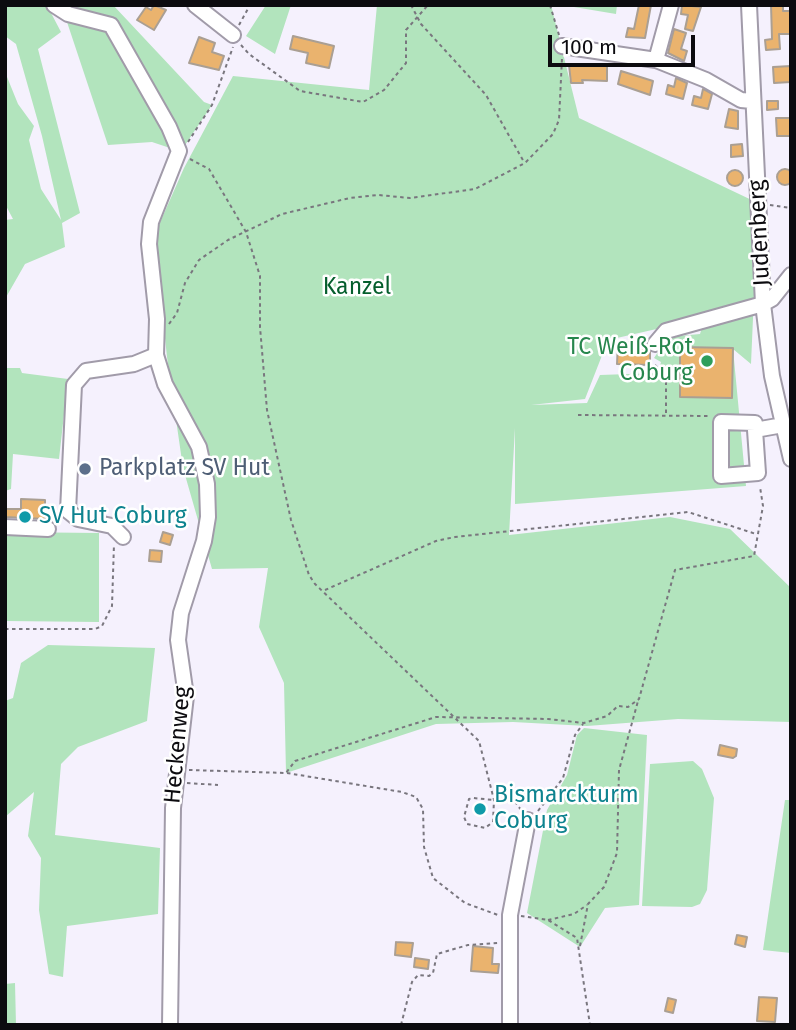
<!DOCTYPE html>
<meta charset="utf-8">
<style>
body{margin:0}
#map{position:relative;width:796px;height:1030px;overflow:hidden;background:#f5f1fd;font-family:"Fira Sans",sans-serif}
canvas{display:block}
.frame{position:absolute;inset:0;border:7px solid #0c0b0f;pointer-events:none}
.scale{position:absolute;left:548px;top:35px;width:147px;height:32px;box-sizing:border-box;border:4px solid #0c0b0f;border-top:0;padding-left:9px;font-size:21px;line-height:24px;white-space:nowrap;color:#0c0b0f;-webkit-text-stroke:5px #fff;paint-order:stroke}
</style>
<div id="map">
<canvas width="796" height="1030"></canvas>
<div class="frame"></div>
<div class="scale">100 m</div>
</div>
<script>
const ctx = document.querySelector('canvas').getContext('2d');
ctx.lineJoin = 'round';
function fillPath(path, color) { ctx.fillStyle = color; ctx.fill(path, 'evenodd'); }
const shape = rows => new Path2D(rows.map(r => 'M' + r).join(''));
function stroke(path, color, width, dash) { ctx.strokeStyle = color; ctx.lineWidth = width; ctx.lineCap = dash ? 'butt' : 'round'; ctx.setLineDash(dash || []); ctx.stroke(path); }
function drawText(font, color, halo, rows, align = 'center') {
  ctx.font = font + ' "Fira Sans",sans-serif'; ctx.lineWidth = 5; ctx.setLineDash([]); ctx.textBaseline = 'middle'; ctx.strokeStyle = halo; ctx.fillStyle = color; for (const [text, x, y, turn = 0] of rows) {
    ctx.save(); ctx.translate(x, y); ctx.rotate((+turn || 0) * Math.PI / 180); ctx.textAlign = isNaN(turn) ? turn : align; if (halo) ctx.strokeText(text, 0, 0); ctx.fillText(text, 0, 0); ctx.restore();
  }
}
const green = shape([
 [5,5,113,5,204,102,212,105,179,154,116,32,57,7,50,11,61,32,38,49,80,213,62,223,65,247,25,264,5,299,5,220,13,219,5,204,5,72,18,104,34,126,29,140,41,189,61,220,42,136,16,44,5,36],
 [266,5,291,5,275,54,246,36],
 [377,5,551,5,579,118,758,203,751,364,733,349,746,486,515,504,515,428,509,535,670,517,730,529,791,588,791,722,678,719,587,726,513,722,436,724,286,773,284,683,259,627,268,568,212,569,183,468,167,357,156,254,158,227,184,168,233,76,369,90],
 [705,318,700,334,668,337,654,358,661,362,658,373,600,375,587,403,531,405,585,399,608,340],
 [562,5,617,5,616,14],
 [65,16,110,32,173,149,152,142,108,145],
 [5,368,20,368,22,373,68,379,59,459,13,454,11,489,5,491],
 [5,532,99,533,99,622,5,621],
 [48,645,155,648,147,721,78,747,61,764,55,835,160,848,158,914,67,926,63,977,49,974,39,910,41,858,28,836,34,792,5,817,5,701,13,698,21,663],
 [584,728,647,735,639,905,605,908,580,947,527,913,547,810,567,775,577,735],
 [693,761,702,769,714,798,707,890,700,904,692,907,642,906,650,764],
 [785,800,791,800,791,953,763,950],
 [15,983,16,1025,5,1025,5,984]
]);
const building = shape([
 [154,5,166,10,154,30,137,20,146,7,151,10,154,5],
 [639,5,651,5,645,38,626,37,628,28,634,29,639,5],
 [682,5,701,7,693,31,685,29,688,15,681,14,682,5],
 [771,5,783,5,783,11,791,11,791,34,779,34,780,49,766,50,765,40,772,39,771,5],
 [674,29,686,33,681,49,687,51,684,61,668,53,674,29],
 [293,36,334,46,329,68,306,63,308,53,290,49,293,36],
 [199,37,215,43,212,52,224,56,219,70,189,63,199,37],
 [581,64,607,66,607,81,582,80,583,83,571,83,569,65,581,64],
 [791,66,791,82,774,83,773,67,791,66],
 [621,71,653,81,650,95,618,84,621,71],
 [676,78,687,83,683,99,666,94,668,85,674,87,676,78],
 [703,89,712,94,708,109,692,105,694,96,701,98,703,89],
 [767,101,778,101,778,109,767,110,767,101],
 [729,109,738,111,738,129,725,127,729,109],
 [776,118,791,118,791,136,777,136,776,118],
 [742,144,743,156,731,157,731,145,742,144],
 '777 177a8 8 0 1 1 16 0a8 8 0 1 1-16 0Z',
 '727 178a8 8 0 1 1 16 0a8 8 0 1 1-16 0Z',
 [618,342,646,342,650,352,650,365,617,364,618,342],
 [680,347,733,348,732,398,680,397,680,347],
 [21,499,45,500,45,519,5,517,5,509,21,509,21,499],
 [163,532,173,535,170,545,160,542,163,532],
 [150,550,162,551,161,562,149,561,150,550],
 [720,745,737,749,736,756,733,758,718,755,720,745],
 [737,935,747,937,745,947,735,944,737,935],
 [396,942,413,943,411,957,395,955,396,942],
 [473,946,493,948,492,964,499,964,498,973,471,971,473,946],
 [415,958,429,960,428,969,414,967,415,958],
 [759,997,777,998,775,1022,757,1021,759,997],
 [668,998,676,1000,673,1013,665,1011,668,998]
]);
const path = shape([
 [411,5,421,24,486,95,524,162],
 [550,5,559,35],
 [239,25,250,5],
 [241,45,249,54,300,91,363,102,384,90,406,63,406,30,428,5],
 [188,142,212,105,233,47],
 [190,159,209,169,246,232,260,276,260,327,267,410,291,520,309,575,315,584,479,741,494,800,493,822,485,828,467,824,464,817,469,799,473,798,494,800,516,803],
 [770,205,791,208],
 [169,324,177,313,185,283,199,260,228,240,282,214,350,198,378,195,410,198,475,189,525,163,553,134,559,120,562,58],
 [655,365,666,376,666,415],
 [578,415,710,416],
 [325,590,436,541,455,537,688,512,756,534],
 [5,629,95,629,102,626,112,606,114,544],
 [189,770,286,773,295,761,436,717,548,719,584,723,607,716,618,706,628,707,639,699,675,570,754,556,763,506,760,487],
 [287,773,402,792,416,797,423,809,424,847,433,878,465,903,498,915],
 [187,783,218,785],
 [521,810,516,803,519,796,527,794,544,805],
 [538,811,563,778,575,735,583,724],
 [521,916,548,920,577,938,590,1025],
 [548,920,574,914,587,905],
 [580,946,588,904,604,887,617,853,619,770,638,701],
 [401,1025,412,982,418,975,429,976,433,973,437,954,468,945,498,943]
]);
const minor = shape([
 [54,5,68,14,111,25,169,127,179,151,151,222,149,244,157,319,156,355,165,384,199,447,207,484,208,517,204,541,181,613,178,640,186,696,173,808,170,1025],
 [195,5,233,35],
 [749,5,763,304,772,376,791,459],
 [562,46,656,60,706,80,741,100,752,101],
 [656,60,671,5],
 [655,344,666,331,763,304,772,299,791,275],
 [755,430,755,423,721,422,721,476,758,473,755,430,783,425],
 [5,527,48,529],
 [123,537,112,526,78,519,68,511,74,385,86,371,134,364,156,355],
 [510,1025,510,915,528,820]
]);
const markers = [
 [707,361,7,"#2e9e5b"],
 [85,469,7,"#5c6f8a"],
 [25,517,7,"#0f9aa8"],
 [480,809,7,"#0f9aa8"]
];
const streetNames = [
 ["Judenberg",760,233,-93],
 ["Heckenweg",178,745,-85]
];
const parkNames = [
 ["Kanzel",357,288]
];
const leisureNames = [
 ["TC Weiß-Rot",693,348],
 ["Coburg",693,374]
];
const serviceNames = [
 ["Parkplatz SV Hut",99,469]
];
const cultureNames = [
 ["SV Hut Coburg",39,517],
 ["Bismarckturm",494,796],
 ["Coburg",494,822]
];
fillPath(green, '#b2e4bd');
fillPath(building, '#eab36e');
stroke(building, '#aa9f93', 2);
stroke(minor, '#a19ba9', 18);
stroke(path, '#79767e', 2, [3.5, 3.5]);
stroke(minor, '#fff', 14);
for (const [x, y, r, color] of markers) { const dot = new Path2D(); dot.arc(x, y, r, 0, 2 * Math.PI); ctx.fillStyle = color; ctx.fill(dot); stroke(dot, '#fff', 2.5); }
drawText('23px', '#0c0b0f', '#fff', streetNames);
drawText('23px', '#055e2d', '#fff', parkNames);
drawText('23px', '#27864d', '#fff', leisureNames, 'right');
drawText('23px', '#4e5e75', '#fff', serviceNames, 'left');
drawText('23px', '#0d838f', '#fff', cultureNames, 'left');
</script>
